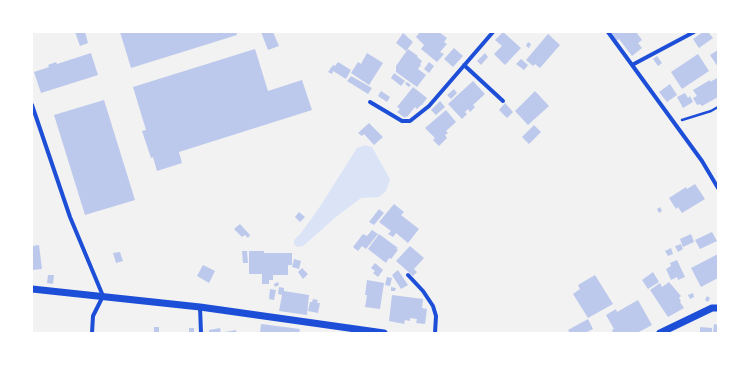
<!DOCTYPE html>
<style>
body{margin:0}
#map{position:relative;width:750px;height:365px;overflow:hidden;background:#f2f2f2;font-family:"DejaVu Sans",sans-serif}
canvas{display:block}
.frame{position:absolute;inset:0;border:33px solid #fff;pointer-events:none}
</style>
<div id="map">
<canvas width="750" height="365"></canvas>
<div class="frame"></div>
</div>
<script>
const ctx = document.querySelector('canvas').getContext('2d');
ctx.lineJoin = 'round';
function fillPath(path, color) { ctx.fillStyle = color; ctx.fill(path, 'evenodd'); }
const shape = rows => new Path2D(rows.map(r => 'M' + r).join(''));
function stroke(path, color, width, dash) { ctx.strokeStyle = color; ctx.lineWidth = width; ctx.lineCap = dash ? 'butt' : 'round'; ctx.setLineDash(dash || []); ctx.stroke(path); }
const green = shape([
 [365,145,372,147,390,179,386,191,379,197,361,198,336,217,303,246,297,247,294,244,294,240,301,233,319,208,357,148]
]);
const building = shape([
 [75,32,85,32,88,43,80,46],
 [120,32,236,32,237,35,131,68],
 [261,32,273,32,279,46,268,50],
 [420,32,439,32,447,38,444,42,447,44,440,52,444,54,437,62,421,49,424,45,416,37],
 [503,32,521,48,505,65,494,54,502,46,495,40],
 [610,32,636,32,642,40,638,43,642,48,632,56,619,39,616,41],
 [703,32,708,32,713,38,699,48,693,39],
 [403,33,413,42,406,51,396,43],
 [548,34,560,45,540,68,535,64,533,66,526,60],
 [528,42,531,44,529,48,526,46],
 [454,48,463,56,453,67,444,59],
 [255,49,268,91,302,80,312,110,179,152,182,163,157,171,153,157,151,158,142,131,146,130,133,87],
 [408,49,418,56,417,57,422,61,420,64,421,65,418,69,426,75,417,87,396,72,396,66],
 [718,50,718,67,710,55],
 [91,53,98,75,41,93,34,72,49,67,48,65,56,62,57,64],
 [367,53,383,63,369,85,351,73,358,62,361,64],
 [485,53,488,57,481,65,477,61],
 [698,54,709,71,682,89,671,72],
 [657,56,662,63,658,66,653,59],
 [521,59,528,65,524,70,516,64],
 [338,62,351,70,346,79,333,71,332,74,328,72,333,65,335,66],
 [429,62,434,66,429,73,424,69],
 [394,73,405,81,401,86,391,78],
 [351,76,372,88,368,94,347,81],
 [717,78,718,97,702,106,700,104,697,105,693,98,697,96,693,90,710,80,710,82],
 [473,81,485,94,473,105,475,107,470,112,468,109,465,112,467,114,462,119,448,104],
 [407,82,411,85,409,87,405,84],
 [670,84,677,95,667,102,659,92],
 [413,87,427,98,422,105,421,105,417,109,415,107,407,117,406,116,405,118,397,112,400,109,397,107],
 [454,89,457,93,451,99,447,95],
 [381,91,390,97,387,102,378,96],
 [535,91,549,106,528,125,515,111],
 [685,93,688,98,690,96,693,102,683,108,677,97],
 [104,100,135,200,85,215,54,115],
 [440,101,445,107,436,115,431,110],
 [505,103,513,112,507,118,499,110],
 [446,110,456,122,446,131,448,133,445,135,447,138,439,146,433,140,435,138,425,128],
 [369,123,383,137,374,145,364,134,362,136,358,133],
 [534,125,541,132,529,144,522,137],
 [695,184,705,199,682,213,678,207,676,209,669,198,686,187,687,189],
 [394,204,404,212,401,215,419,229,408,243,396,233,393,237,388,234,391,231,379,222],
 [660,207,662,211,659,213,657,209],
 [379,209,384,213,374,225,369,222],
 [299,212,305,217,300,222,295,217],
 [240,224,250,235,248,238,245,235,242,237,234,229],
 [372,230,378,234,366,249,362,246,358,251,353,247,363,234,367,236],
 [712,232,717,241,700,249,695,240],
 [379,234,398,248,396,249,398,250,391,259,389,258,386,263,368,249],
 [691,234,694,242,683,247,680,239],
 [681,244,683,249,678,252,675,246],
 [39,245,42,269,32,270,32,246],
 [410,246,424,258,414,269,417,272,413,276,396,261],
 [671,248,673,254,668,256,665,251],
 [242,251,247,251,248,263,243,263],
 [249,251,264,251,264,253,292,253,292,265,288,265,288,275,273,275,273,280,269,280,269,284,262,284,262,274,249,274],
 [120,252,123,261,116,263,113,253],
 [718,254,718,278,701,287,691,268],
 [294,259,301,261,299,269,292,267],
 [677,260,685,277,678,280,677,277,671,280,666,269,671,266,670,263],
 [375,263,383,270,378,277,373,273,375,271,371,268],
 [203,265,215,271,209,283,197,276],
 [302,268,308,274,303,279,298,272],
 [398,270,408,285,401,289,392,275],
 [653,272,659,282,648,289,642,280],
 [48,275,54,275,53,284,47,283],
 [595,275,613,304,588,318,573,294,580,289,578,285],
 [387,277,392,278,390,286,385,285],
 [367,280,384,283,380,309,365,307,367,295,365,295],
 [278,282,279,285,275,287,274,284],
 [669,282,681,296,679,298,681,301,680,302,684,308,668,317,650,290,660,283,662,287],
 [279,287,284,288,284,291,309,295,307,315,279,311,282,295,278,294],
 [391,287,396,288,395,291,391,291],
 [270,289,276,290,274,300,269,299],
 [693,293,694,297,690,299,688,295],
 [392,295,423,299,422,308,427,309,425,324,416,323,417,319,410,318,410,321,405,320,404,324,389,321],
 [707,296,710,298,708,302,705,300],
 [313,299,318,300,317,303,320,303,318,313,308,311,310,302,312,302],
 [638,300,652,325,637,333,613,333,612,330,614,329,606,315,616,309,617,312],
 [588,319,593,329,585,333,570,333,568,330],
 [261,324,300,329,299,333,260,333],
 [714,324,718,325,718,333,713,333],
 [154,327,159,327,159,333,154,333],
 [700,327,712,328,712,333,700,333],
 [189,328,194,328,194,333,189,333],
 [220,328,221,333,209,333,209,330],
 [236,330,236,333,226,333,225,332]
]);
const path = shape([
 [682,120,711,111,718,107]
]);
const minor = shape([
 [608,32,702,161,718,188],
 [464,65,503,101],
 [632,65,694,32],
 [370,102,402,121,410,121,429,106,493,32],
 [32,105,70,217,103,296,93,316,92,333],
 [408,275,423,291,433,306,436,316,435,333],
 [200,307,201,333]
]);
const tertiary = shape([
 [32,289,200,307,384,333],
 [660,333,712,308,718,308]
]);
fillPath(green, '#dbe4f7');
fillPath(building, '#bdc9ec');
stroke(path, '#1d4ed8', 2.5);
stroke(minor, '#1d4ed8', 4);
stroke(tertiary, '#1d4ed8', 7);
</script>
